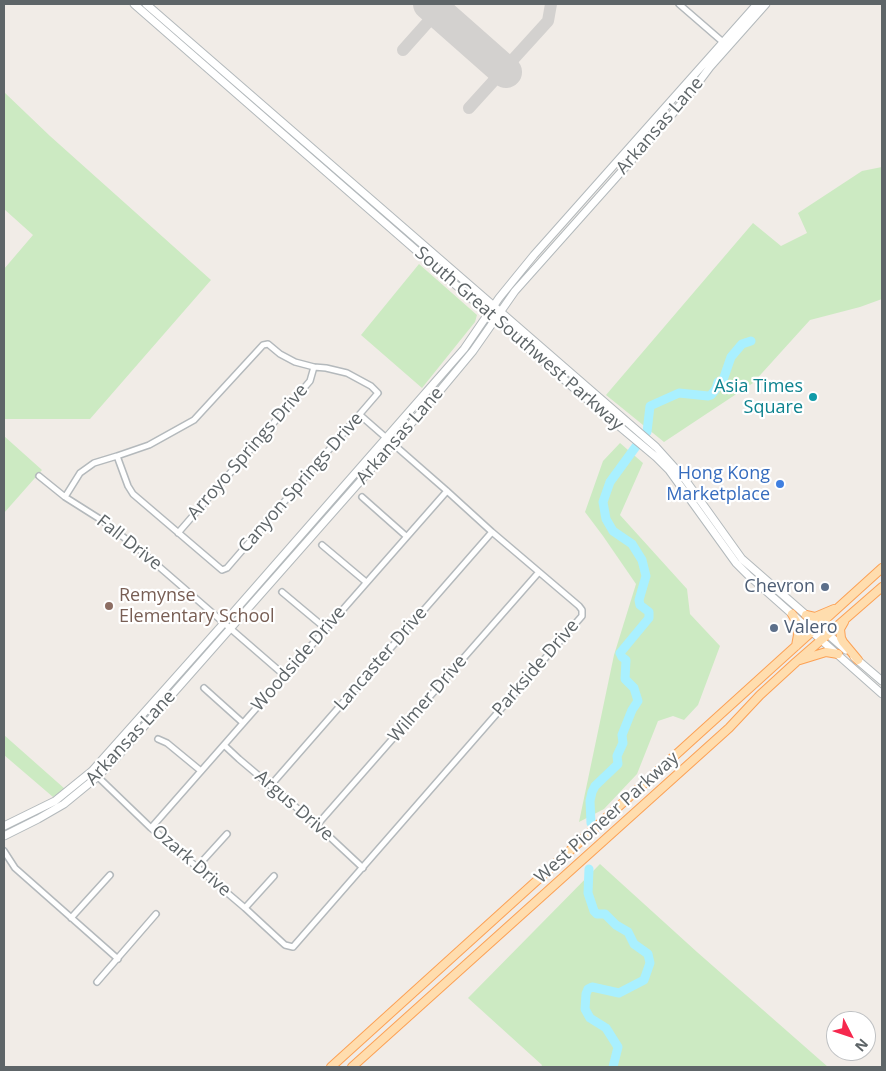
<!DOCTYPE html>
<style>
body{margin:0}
#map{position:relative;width:886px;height:1071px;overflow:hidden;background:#f1ece7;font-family:"Open Sans",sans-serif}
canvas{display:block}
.frame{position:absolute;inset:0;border:5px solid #5e6568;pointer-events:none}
.north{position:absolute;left:826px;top:1011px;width:50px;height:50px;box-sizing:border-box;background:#fff;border:1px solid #bfc1c3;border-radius:50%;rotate:131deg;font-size:14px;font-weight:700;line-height:20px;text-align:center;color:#5e6568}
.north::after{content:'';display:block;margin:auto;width:18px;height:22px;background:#f6284e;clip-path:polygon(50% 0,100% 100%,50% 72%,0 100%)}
</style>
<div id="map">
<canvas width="886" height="1071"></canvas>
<div class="frame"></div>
<div class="north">N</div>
</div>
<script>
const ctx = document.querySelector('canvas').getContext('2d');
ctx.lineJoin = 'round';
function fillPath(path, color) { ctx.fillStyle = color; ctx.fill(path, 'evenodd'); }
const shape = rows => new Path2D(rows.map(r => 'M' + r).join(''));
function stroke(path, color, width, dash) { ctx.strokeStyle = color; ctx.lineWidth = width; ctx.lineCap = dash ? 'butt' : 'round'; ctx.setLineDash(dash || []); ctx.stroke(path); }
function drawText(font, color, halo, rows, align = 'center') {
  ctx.font = font + ' "Open Sans",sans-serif'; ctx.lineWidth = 4.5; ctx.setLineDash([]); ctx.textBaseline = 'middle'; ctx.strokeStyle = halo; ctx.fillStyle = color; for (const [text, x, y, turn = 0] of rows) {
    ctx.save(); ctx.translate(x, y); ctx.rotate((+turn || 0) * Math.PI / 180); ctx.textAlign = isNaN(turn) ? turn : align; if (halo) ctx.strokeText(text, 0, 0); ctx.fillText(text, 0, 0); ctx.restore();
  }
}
const green = shape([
 [4,92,50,136,211,280,90,419,4,419,4,269,33,235,4,209],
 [882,167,882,299,860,307,810,320,753,383,664,442,606,395,753,223,781,246,807,233,798,213,862,171],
 [419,264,477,315,475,322,422,388,361,335],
 [4,436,42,470,4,513],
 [620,443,643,463,620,515,687,589,690,614,720,646,698,705,684,720,673,716,658,721,637,774,604,809,579,822,614,655,636,584,603,536,585,512,603,461],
 [4,735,65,789,53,797,4,755],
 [600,864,697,952,828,1067,541,1067,542,1065,468,998]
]);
const river = shape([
 [647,432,650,406,679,393,708,396,711,395,716,389,718,382,723,380,731,357,742,344,751,341],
 [591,823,590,801,592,792,595,786,618,764,617,756,623,743,622,735,632,710,638,701,634,688,625,679,626,660,622,657,620,653,649,618,649,612,640,605,639,600,646,576,642,560,632,544,613,531,606,519,603,502,610,482,637,445],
 [589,869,588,893,594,911,597,914,605,914,616,925,628,932,634,944,648,954,650,963,644,980,619,993,592,987,588,989,586,994,585,1009,590,1018,606,1028,618,1047,613,1067]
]);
const taxiway = shape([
 [403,50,444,4],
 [469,108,548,21,551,4]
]);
const runway = shape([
 [429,4,506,72]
]);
const street = shape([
 [679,4,724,43],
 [39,476,65,497,103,521,141,551,284,675],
 [65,497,80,473,94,463,117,456,149,445,194,420,263,345,268,344,280,354,295,362,314,367,326,368,347,373,371,386,378,393,227,568,222,570,133,494,128,486,117,456],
 [362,497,406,536],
 [178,533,310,381,314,367],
 [322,545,366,582],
 [282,592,325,628],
 [204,688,243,723],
 [158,739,167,743,201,771],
 [224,745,239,759,317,825,363,868],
 [96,775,151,828,245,908,285,945,293,947,582,616,582,610,579,606,492,532,447,491,360,415],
 [271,785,492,532],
 [317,825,539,572],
 [151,828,447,491],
 [4,851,15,868,118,959],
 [197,867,227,834],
 [245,908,274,876],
 [71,918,110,875],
 [97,982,156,914]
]);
const secondary = shape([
 [134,4,575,389,656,457,669,470,736,563,748,575,882,694],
 [146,4,656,447,684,478,742,559,846,650],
 [854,657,882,681],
 [4,826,55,801,92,771,224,623,464,349,499,298,534,255,757,4],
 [4,836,38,819,64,804,97,777,117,757,438,393,473,351,515,291,662,126,692,91,710,67,766,4]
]);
const primary = shape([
 [792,614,797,623,798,635,796,646],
 [806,615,815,617,834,609],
 [844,622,840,629,841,638,843,642,858,660],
 [800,660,826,652,838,654],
 [331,1067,882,568],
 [352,1067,729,728,760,695,796,662,882,587]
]);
const markers = [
 [813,397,5,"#0f9aa8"],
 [780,484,5,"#3f7fe0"],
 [825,587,5,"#5c6f8a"],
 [109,606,5,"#8d6e63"],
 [774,628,5,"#5c6f8a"]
];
const streetNames = [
 ["Arkansas Lane",660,126,-49],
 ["South Great Southwest Parkway",519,339,41],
 ["Arkansas Lane",400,436,-49],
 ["Arroyo Springs Drive",248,452,-49],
 ["Canyon Springs Drive",301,483,-49],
 ["Fall Drive",129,543,38],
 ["Woodside Drive",299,659,-49],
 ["Lancaster Drive",381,659,-49],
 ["Parkside Drive",536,668,-49],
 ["Wilmer Drive",428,699,-49],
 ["Arkansas Lane",131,738,-47],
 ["Argus Drive",294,806,41],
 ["West Pioneer Parkway",607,818,-42],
 ["Ozark Drive",191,861,41]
];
const cultureNames = [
 ["Asia Times",803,387],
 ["Square",803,408]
];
const shopNames = [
 ["Hong Kong",770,474],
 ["Marketplace",770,495]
];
const serviceNames = [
 ["Chevron",815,587],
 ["Valero",784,628,"left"]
];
const educationNames = [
 ["Remynse",119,596],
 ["Elementary School",119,617]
];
fillPath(green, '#cceac2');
stroke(river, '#a9f0ff', 9);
stroke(taxiway, '#d3d1cf', 12);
stroke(runway, '#d3d1cf', 32);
stroke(street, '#b4b9bc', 8);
stroke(secondary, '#b3b9bc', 9);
stroke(primary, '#fca155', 10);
stroke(street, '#fff', 5);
stroke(secondary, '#fff', 7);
stroke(primary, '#ffddae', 8);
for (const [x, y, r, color] of markers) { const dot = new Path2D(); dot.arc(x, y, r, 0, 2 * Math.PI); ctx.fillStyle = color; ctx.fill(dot); stroke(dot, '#fff', 2); }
drawText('18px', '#5e6568', '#fff', streetNames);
drawText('18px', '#0d838f', '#fff', cultureNames, 'right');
drawText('18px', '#366cbe', '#fff', shopNames, 'right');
drawText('18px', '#4e5e75', '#fff', serviceNames, 'right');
drawText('18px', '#785e54', '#fff', educationNames, 'left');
</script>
